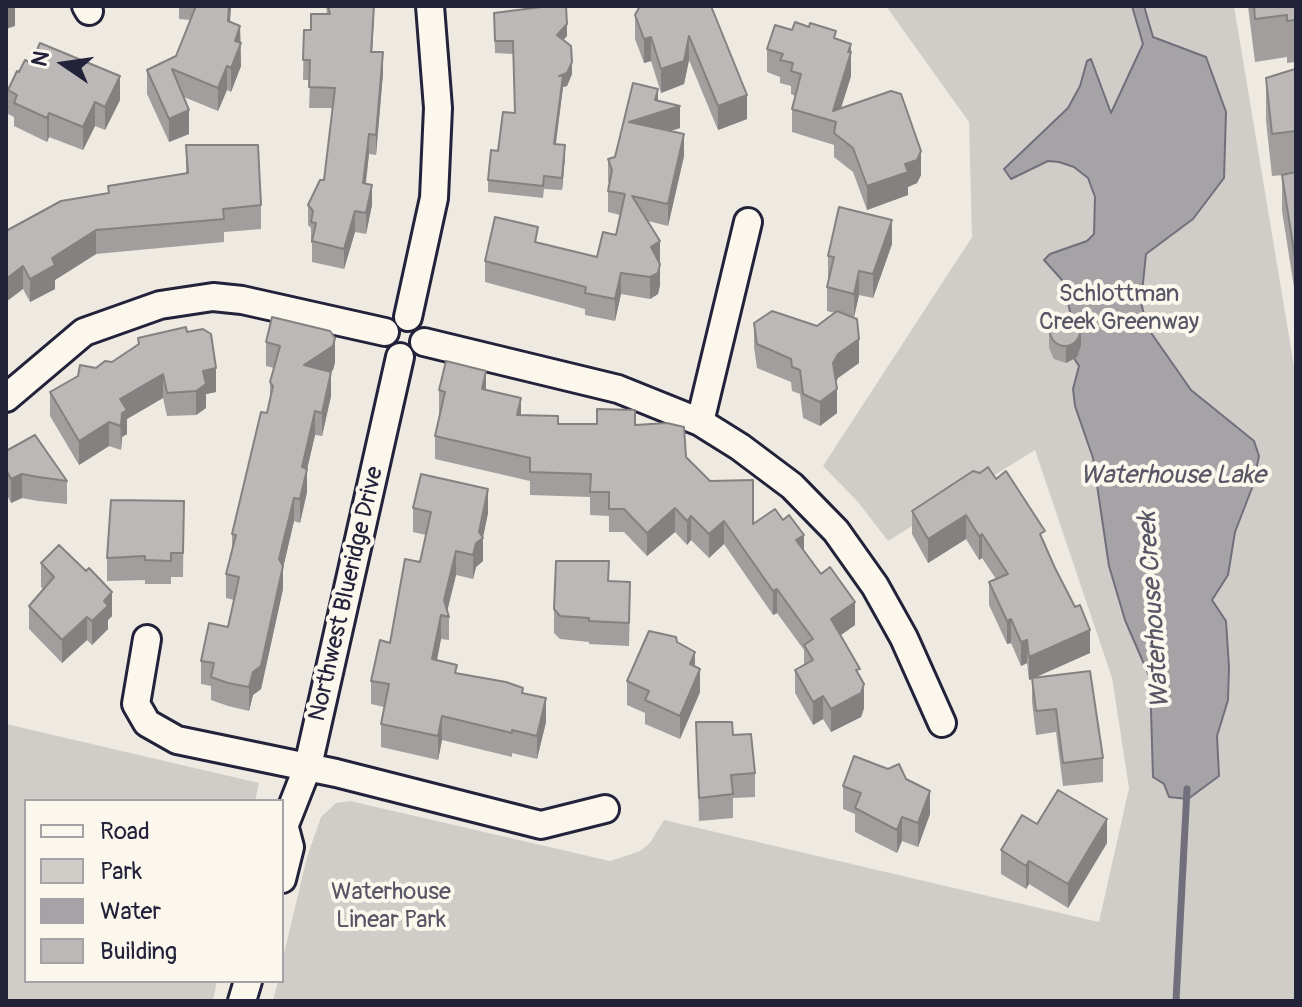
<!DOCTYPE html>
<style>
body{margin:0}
#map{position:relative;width:1302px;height:1007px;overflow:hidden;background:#eeeae2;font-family:Pangolin,sans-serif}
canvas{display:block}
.frame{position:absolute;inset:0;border:8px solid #22223b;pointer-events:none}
.legend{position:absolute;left:24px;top:799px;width:260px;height:184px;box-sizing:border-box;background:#fbf7ec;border:2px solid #a4a2a5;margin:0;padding:10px 14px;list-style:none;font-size:24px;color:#22223b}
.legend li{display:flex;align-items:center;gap:16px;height:40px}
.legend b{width:40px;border:2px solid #a4a2a5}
.north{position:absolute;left:24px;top:24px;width:80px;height:80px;-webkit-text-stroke:6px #fbf7ec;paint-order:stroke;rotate:283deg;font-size:22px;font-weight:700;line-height:32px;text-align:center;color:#22223b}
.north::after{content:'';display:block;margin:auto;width:28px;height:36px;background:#22223b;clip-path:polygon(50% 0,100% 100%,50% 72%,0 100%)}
</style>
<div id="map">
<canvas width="1302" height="1007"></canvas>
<div class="frame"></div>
<ul class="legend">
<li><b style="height:10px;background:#fbf7ec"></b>Road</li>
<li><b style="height:22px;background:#d0cdc9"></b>Park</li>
<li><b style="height:22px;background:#a6a3a7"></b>Water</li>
<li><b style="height:22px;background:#bcb8b8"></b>Building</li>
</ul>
<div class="north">N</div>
</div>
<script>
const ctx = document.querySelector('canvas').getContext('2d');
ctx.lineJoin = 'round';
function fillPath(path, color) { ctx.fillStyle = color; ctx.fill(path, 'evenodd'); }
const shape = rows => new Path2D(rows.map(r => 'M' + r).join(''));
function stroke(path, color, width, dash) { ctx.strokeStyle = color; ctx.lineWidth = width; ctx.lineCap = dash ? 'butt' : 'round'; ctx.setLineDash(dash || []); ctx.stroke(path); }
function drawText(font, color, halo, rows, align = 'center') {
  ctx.font = font + ' Pangolin,sans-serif'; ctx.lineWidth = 8; ctx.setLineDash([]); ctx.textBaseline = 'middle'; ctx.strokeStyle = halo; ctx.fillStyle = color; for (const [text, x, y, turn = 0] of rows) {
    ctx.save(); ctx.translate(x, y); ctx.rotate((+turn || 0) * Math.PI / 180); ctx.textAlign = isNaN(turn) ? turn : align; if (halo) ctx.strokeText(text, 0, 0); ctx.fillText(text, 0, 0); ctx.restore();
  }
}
const green = shape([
 [886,6,1234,6,1296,378,1296,1001,273,1001,278,981,282,981,282,962,307,857,321,817,336,803,350,801,610,861,640,851,650,843,664,820,1099,922,1129,788,1112,678,1035,450,888,541,858,502,823,466,972,237,969,122],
 [6,724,259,783,255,801,26,801,26,981,217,981,213,1001,6,1001]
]);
const water = shape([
 [1132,6,1144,6,1153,37,1206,57,1226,112,1224,178,1193,219,1146,254,1141,302,1147,327,1191,390,1254,441,1259,456,1252,488,1235,532,1228,575,1212,600,1226,621,1229,667,1228,700,1217,736,1219,776,1188,799,1169,797,1164,784,1153,777,1150,678,1125,620,1109,566,1093,458,1075,406,1073,389,1079,366,1054,327,1071,315,1062,280,1044,260,1050,254,1087,241,1094,234,1095,197,1088,178,1074,167,1059,162,1048,161,1011,179,1004,169,1068,108,1080,86,1087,61,1091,59,1111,113,1143,44,1132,6]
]);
const stream = shape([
 [1176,1001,1187,789]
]);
const minor = shape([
 [86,6,89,11],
 [408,317,434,198,438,108,430,6],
 [424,342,618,389,700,422,740,447,792,486,836,531,875,586,904,638,942,723],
 [6,398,84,332,160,305,213,297,242,300,385,332],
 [700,422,748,222],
 [147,639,136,704,147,723,177,740,336,773,541,825,605,809],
 [282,832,308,766,400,357],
 [282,879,290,847,285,828],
 [242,1001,248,981]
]);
const wall = shape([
 [179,6,231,6,230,22,240,26,241,66,231,92,227,90,218,111,184,97,189,134,169,142,147,94,147,70,176,56,191,20,179,19],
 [326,6,374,6,372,52,383,73,376,155,369,154,366,183,372,205,366,234,355,232,344,269,312,262,312,243,311,243,311,228,308,225,308,205,324,180,333,108,309,108,310,80,303,80,304,30,311,30,327,14],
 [711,6,747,119,718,130,689,60,684,84,661,93,651,61,644,63,635,39,635,15],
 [1248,6,1296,6,1296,62,1287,63,1287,57,1255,62],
 [494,13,567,36,563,40,572,74,567,86,563,87,556,144,565,157,562,190,544,189,543,198,488,192,488,180,498,151,515,113,513,54,495,53],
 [792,30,836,39,851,44,851,76,841,108,921,175,917,183,908,187,908,195,867,210,853,172,834,157,834,145,792,132,792,109,795,96,791,94,791,86,780,83,780,77,767,72,767,49],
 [1296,66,1296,300,1282,211,1282,175,1284,175,1272,176,1266,121,1266,78,1295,70],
 [8,90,120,100,105,130,95,126,83,150,49,137,47,142,14,126,14,117,8,114],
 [658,101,680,128,670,131,684,156,668,226,648,221,660,263,660,285,658,294,650,299,621,294,615,321,585,315,585,309,485,282,485,261,538,243,597,257,616,235,620,215,608,212,608,191,609,184,608,181,608,159,615,157],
 [186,145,261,205,261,229,224,232,224,242,96,254,55,280,55,289,30,302,23,289,6,231,108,193,108,186,186,173],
 [892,244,873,298,859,295,854,317,859,363,838,378,836,382,837,413,820,426,803,418,800,394,792,391,791,382,757,368,754,347,754,323,817,326,835,313,827,311,827,287,828,280,828,256],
 [187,332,216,392,206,394,206,408,196,415,167,416,163,398,127,419,127,434,122,437,121,450,109,446,79,465,50,416,50,392,96,368,112,362,138,345,138,338],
 [1049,332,1081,345,1077,357,1066,363,1054,359,1049,348],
 [266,342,335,362,333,370,330,372,331,396,322,436,315,435,307,469,307,492,300,523,294,521,283,568,283,589,261,689,253,695,249,711,228,706,211,700,211,686,201,684,201,661,228,627,234,600,226,598,226,574,232,552,232,534,267,413,270,398,270,382,274,368,266,366],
 [439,390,486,390,521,415,558,424,635,425,686,457,753,524,804,550,855,625,841,635,860,677,864,708,861,717,831,732,823,719,813,725,795,693,795,670,804,664,804,650,777,613,773,615,724,544,709,558,691,540,687,545,675,532,647,556,624,532,609,532,609,516,590,515,590,497,530,495,530,481,435,459,435,436,440,414,439,414],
 [6,451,67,481,67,504,38,501,22,498,11,503,6,493],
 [973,471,1045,544,1090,653,1034,678,1103,758,1103,782,1063,786,1056,732,1036,735,1032,702,1032,679,1029,680,1027,663,1021,666,1011,643,1007,644,989,605,989,582,996,579,982,558,979,560,966,539,928,563,912,534,912,511],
 [184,501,183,577,171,577,171,584,145,584,145,580,107,581,107,558],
 [413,508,488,513,482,538,483,561,476,567,473,579,456,575,447,611,449,617,449,640,441,639,437,661,457,673,523,693,546,722,537,759,512,753,512,757,442,740,438,760,381,747,381,724,384,707,371,704,371,681,390,643,420,562,426,535,413,532],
 [41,563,112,616,108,620,108,629,92,645,87,640,62,663,29,629,29,606,43,589,41,587],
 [609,581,630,606,629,646,589,644,589,642,560,639,554,633,554,609],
 [677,642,695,667,700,692,680,739,645,724,645,713,627,705,627,681],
 [696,722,733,735,755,773,755,797,733,798,733,818,699,821],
 [906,779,930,814,918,847,902,841,897,853,855,832,855,814,843,809,843,786],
 [1037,824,1107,843,1068,908,1029,884,1026,889,1001,874,1001,850]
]);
const shadedWall = shape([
 [6,6,15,6,15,26,6,29],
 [229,6,231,6,228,45,228,21],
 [374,6,374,17,371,73,371,52],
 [567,24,567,36,557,47,557,35],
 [240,26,241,66,231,92,231,68,235,41],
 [689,36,689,60,684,84,661,93,661,69],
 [651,37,651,61,644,63,644,39],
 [851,44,851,76,836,124,833,111],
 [383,52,383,73,376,155,376,135],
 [572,62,572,74,567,86,563,87,554,156,559,76],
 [227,66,227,90,218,111,218,88],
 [120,76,120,100,105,130,105,107],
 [658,89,658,110,680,106,680,128,629,144,629,122,655,100],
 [747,95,747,119,718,130,718,106],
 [95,102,95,126,83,150,83,127],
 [189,110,189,134,169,142,169,119],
 [49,113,49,137,47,142,47,118],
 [369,134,369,154,363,203,363,183],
 [684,134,684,156,668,226,668,204],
 [565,145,565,157,562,190,562,178],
 [921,151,921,175,917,183,908,187,908,195,867,210,867,186,905,164],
 [372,185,372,205,366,234,366,213],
 [355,211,355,232,344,269,344,249],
 [892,220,892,244,873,298,873,274],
 [96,230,96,254,55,280,55,289,30,302,30,279,52,258],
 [660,241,660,263,651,269,651,247],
 [660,264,660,285,658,294,650,299,650,277],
 [23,266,23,289,6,302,6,279],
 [859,271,859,295,854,317,854,294],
 [621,273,621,294,615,321,615,299],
 [1081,329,1081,345,1077,357,1066,363,1066,347],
 [335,338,335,362,333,370,304,389,304,365],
 [859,339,859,363,838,378,833,387,833,363,838,354],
 [216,368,216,392,206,394,206,408,196,415,196,391,203,371],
 [486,371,486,394,482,389],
 [331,372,331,396,322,436,322,413],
 [163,374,163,398,127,419,127,434,122,437,121,450,120,399],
 [837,389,837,413,820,426,820,402],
 [521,398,521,421,517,415],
 [315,411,315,435,302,491,302,467],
 [109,422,109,446,79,465,79,441],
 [307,469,307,492,300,523,300,499],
 [22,474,22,498,11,503,11,479],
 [488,489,488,513,483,538,483,561,476,567,473,579,473,555],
 [294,498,294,521,283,568,283,589,261,689,253,695,249,711,249,687],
 [675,508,675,532,647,556,647,533],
 [966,515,966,539,928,563,928,539],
 [691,516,691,540,687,545,687,521],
 [724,521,724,544,709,558,709,534],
 [982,534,982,558,979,560,979,536],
 [804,535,804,559,796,540],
 [456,551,456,575,446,616,444,600],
 [777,589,777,613,773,615,773,591],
 [112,592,112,616,108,620,108,629,92,645,92,621,104,601],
 [855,602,855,625,831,642,831,619],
 [441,615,441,639,432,683,432,659],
 [87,617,87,640,62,663,62,640],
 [1011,619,1011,643,1007,644,1007,621],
 [1090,630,1090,653,1029,680,1029,657],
 [1027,640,1027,663,1021,666,1021,642],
 [695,652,695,675,690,664],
 [700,669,700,692,680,739,680,716],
 [864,684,864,708,861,717,831,732,831,709],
 [823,696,823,719,813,725,813,702],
 [546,698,546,722,537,759,537,736],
 [442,716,442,740,438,760,438,736],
 [930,791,930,814,918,847,918,823],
 [902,817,902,841,897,853,897,830],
 [1107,819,1107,843,1068,908,1068,884],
 [1029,861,1029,884,1026,889,1026,866]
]);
const building = shape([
 [196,6,229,6,228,21,240,26,235,41,241,43,231,68,227,66,218,88,172,69,189,110,169,119,147,70,176,56,196,6],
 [328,6,374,6,371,52,383,52,376,135,369,134,363,183,372,185,366,213,355,211,344,249,312,241,316,223,311,222,313,211,308,205,320,180,324,180,335,88,309,87,310,60,303,60,304,30,311,30,311,14,330,14,328,6],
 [549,6,566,6,567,24,557,35,571,46,572,62,567,73,559,76,563,76,554,144,565,145,562,178,544,176,543,186,488,180,491,150,498,151,503,112,515,113,513,41,495,41,494,13,549,6],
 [640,6,711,6,747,95,718,106,689,36,684,61,661,69,651,37,644,39,635,15,640,6],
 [1254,6,1296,6,1296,20,1287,21,1287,15,1255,19,1254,6],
 [795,22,809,27,810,23,836,31,834,38,851,44,848,52,851,52,833,111,891,91,901,94,921,151,917,160,905,164,908,172,867,186,853,148,834,133,836,122,792,109,801,74,791,71,793,63,780,60,783,54,767,49,775,25,792,30,795,22],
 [40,43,120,76,105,107,95,102,83,127,49,113,47,118,14,103,17,95,8,90,17,71,19,72,25,60,31,63,40,43],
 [1295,66,1296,66,1296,131,1272,134,1266,78,1295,69,1295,66],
 [633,83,658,89,655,100,680,106,629,122,684,134,668,204,632,196,660,241,651,247,660,264,658,273,650,277,621,273,615,299,585,293,586,287,485,261,495,217,538,227,535,242,597,257,603,232,616,235,625,194,608,191,612,170,608,159,615,157,633,83],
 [186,145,258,145,261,205,223,209,224,219,96,230,52,258,55,265,30,279,23,266,6,279,6,231,61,201,109,193,108,186,188,173,186,145],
 [1296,172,1296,264,1282,175,1296,172],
 [839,207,892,220,873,274,859,271,854,294,827,287,834,257,828,256,839,207],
 [772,311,817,326,837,311,857,319,859,339,838,354,833,363,837,389,820,402,803,394,800,370,792,367,791,359,757,344,754,323,772,311],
 '1050 331a15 15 0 1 1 30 0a15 15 0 1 1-30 0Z',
 [272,317,330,331,335,338,333,346,304,365,331,372,322,413,315,411,302,467,307,469,300,499,294,498,279,559,283,566,261,666,253,672,249,687,228,683,211,677,214,663,201,661,209,623,228,627,239,577,226,574,236,535,232,534,261,412,267,413,273,386,270,382,280,346,266,342,272,317],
 [186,327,187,332,203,329,211,334,216,368,203,371,206,384,196,391,167,393,163,374,120,399,127,410,122,413,121,426,109,422,79,441,50,392,78,376,80,365,96,368,105,361,112,362,139,344,138,338,186,327],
 [446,361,486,371,482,389,521,398,517,415,558,416,558,424,597,424,597,409,635,410,635,425,667,423,684,427,686,457,710,481,753,480,753,524,775,509,783,520,789,515,804,535,796,540,821,574,830,567,855,602,831,619,860,669,856,670,864,684,861,693,831,709,823,696,813,702,795,670,813,660,804,645,813,639,777,589,773,591,724,521,709,534,691,516,687,521,675,508,647,533,624,509,609,509,609,492,590,492,591,474,530,472,530,458,435,436,445,392,439,390,446,361],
 [35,435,67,481,38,477,22,474,11,479,6,470,6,451,35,435],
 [988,467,996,479,1006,471,1045,531,1040,534,1055,568,1075,607,1080,605,1090,630,1029,657,1027,640,1021,642,1011,619,1007,621,989,582,1008,574,982,534,979,536,966,515,928,539,912,511,973,471,980,473,988,467],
 [421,474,488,489,479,532,483,538,476,543,473,555,456,551,444,600,449,617,441,615,432,659,457,665,455,673,506,682,523,688,522,693,546,698,537,736,512,730,512,733,442,716,438,736,381,724,389,684,371,681,380,640,390,643,405,559,420,562,431,512,413,508,421,474],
 [111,500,184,501,183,553,171,553,171,561,145,560,145,556,107,558,111,500],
 [59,545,86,571,89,568,112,592,104,601,108,606,92,621,87,617,62,640,29,606,54,577,41,563,59,545],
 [556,561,609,561,608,581,630,582,629,623,589,621,589,618,560,616,554,609,556,561],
 [649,631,676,637,677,642,695,652,690,664,700,669,680,716,645,700,649,691,627,681,649,631],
 [1090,671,1103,758,1063,763,1056,709,1036,711,1032,678,1090,671],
 [696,722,732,722,733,735,751,734,755,773,731,775,733,794,699,798,696,722],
 [854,756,888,769,899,764,906,779,930,791,918,823,902,817,897,830,855,808,861,793,843,786,854,756],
 [1058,790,1107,819,1068,884,1029,861,1026,866,1001,850,1022,815,1037,824,1058,790]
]);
const parkNames = [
 ["Schlottman",1119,295],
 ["Creek Greenway",1119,323],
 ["Waterhouse",391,893],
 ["Linear Park",391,921]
];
const streetNames = [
 ["Northwest Blueridge Drive",347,594,-77]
];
const waterNames = [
 ["Waterhouse Lake",1173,476],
 ["Waterhouse Creek",1155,610,-94]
];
fillPath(green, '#d0cdc9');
fillPath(water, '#a6a3a7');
stroke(water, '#716f7c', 2);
stroke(stream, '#716f7c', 7);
stroke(minor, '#22223b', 32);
stroke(minor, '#fbf7ec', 26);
fillPath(wall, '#a29e9e');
fillPath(shadedWall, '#848181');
fillPath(building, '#bcb8b8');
stroke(building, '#848181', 2);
drawText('24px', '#565566', '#fbf7ec', parkNames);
drawText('24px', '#22223b', '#fbf7ec', streetNames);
drawText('italic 26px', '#575666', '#fbf7ec', waterNames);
</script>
